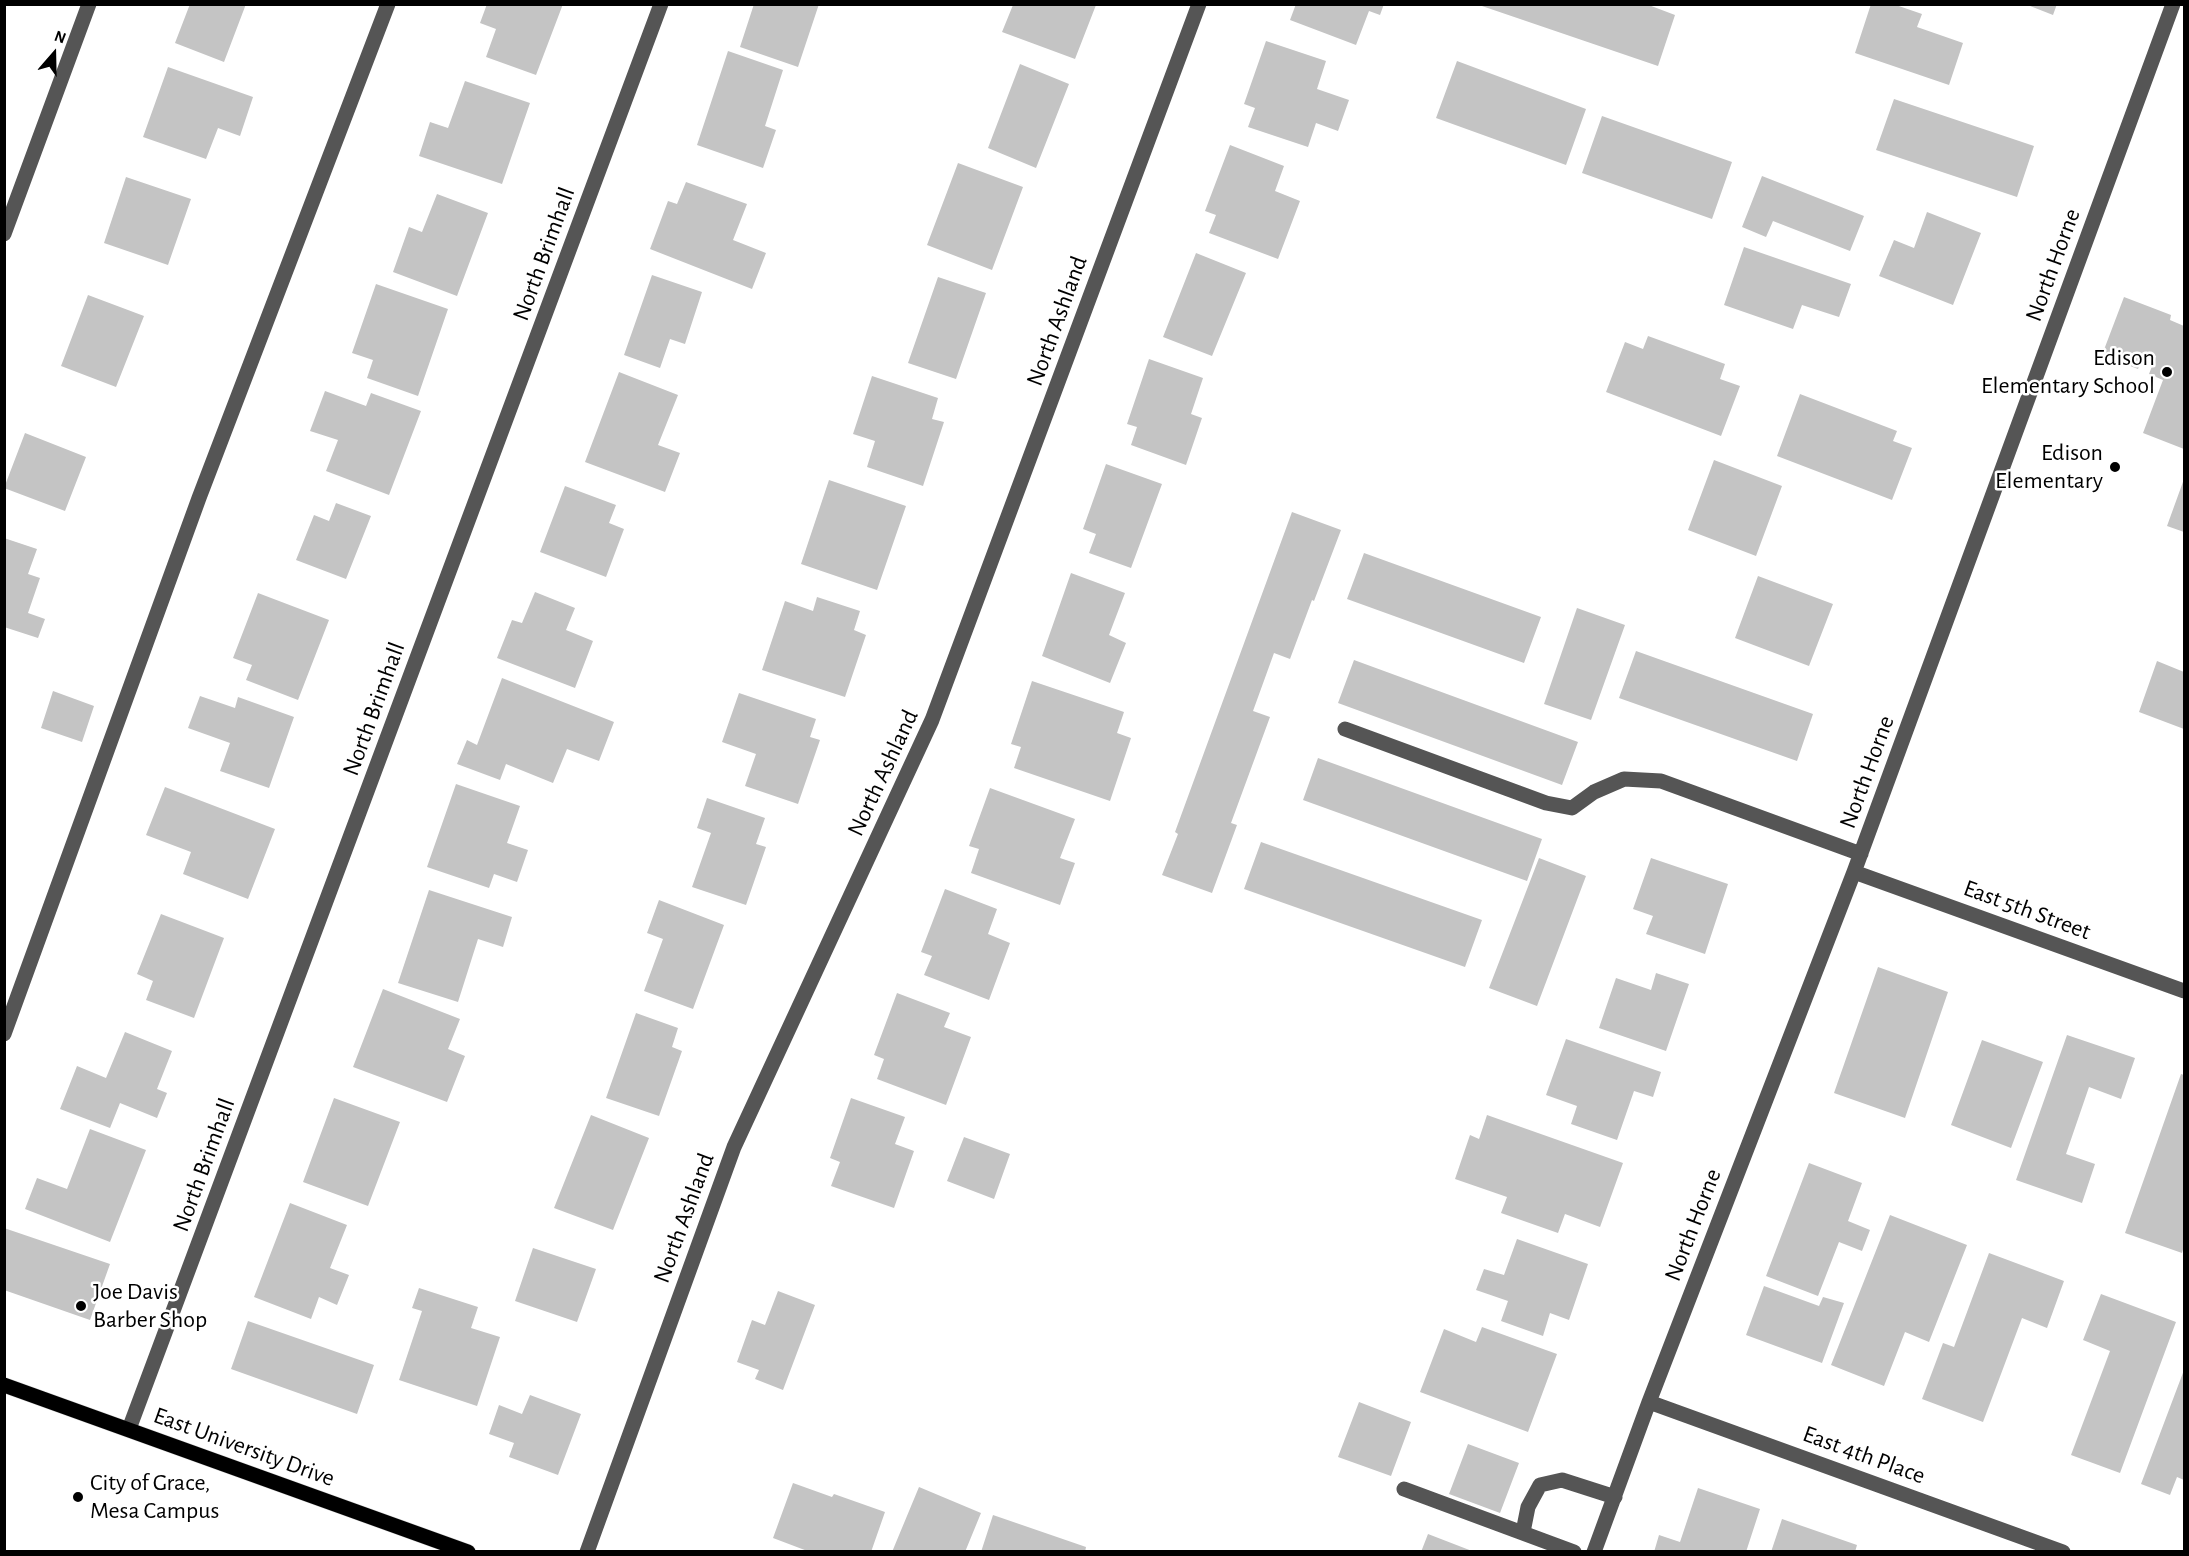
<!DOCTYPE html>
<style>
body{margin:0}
#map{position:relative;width:2189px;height:1556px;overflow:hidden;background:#fff;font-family:"Alegreya Sans",sans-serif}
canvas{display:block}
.frame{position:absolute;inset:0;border:6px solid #000;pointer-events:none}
.north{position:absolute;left:24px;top:24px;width:60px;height:60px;-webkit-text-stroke:4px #fff;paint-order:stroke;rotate:20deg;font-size:16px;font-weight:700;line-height:24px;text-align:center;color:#000}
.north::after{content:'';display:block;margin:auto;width:21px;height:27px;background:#000;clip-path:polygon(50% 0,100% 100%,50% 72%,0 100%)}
</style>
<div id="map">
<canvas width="2189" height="1556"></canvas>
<div class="frame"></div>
<div class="north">N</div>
</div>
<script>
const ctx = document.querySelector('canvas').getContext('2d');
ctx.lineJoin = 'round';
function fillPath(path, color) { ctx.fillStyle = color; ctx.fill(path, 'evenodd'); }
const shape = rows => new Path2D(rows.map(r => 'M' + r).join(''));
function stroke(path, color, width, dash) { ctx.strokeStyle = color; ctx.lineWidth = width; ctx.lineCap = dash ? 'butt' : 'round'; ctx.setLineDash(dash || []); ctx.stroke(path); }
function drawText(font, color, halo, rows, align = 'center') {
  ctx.font = font + ' "Alegreya Sans",sans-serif'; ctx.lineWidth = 5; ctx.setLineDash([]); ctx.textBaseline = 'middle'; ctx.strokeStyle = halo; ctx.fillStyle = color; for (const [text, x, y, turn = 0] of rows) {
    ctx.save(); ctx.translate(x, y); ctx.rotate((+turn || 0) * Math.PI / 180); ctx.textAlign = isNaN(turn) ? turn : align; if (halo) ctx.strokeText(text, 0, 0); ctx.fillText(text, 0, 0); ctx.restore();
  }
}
const building = shape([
 [190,4,246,4,224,62,175,43],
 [487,4,563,4,536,75,486,57,496,29,480,23],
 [754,4,819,4,798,67,740,47],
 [1296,4,1384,4,1380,15,1369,11,1356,45,1290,20],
 [1646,4,1675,15,1658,66,1479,5],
 [1871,4,1893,4,1922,14,1917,27,1963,43,1949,85,1855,53],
 [2025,4,2057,4,2053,15],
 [1013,5,1096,5,1075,59,1002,32],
 [1266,41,1326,61,1317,89,1349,100,1338,131,1316,123,1308,147,1248,127,1255,108,1244,104],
 [728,51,783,70,765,126,776,130,763,168,697,145],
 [1457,61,1586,109,1566,165,1436,118],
 [1020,64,1069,84,1036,168,988,148],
 [168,67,253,97,240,136,218,128,206,159,143,137],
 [465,81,530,103,502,184,419,156,430,122,448,128],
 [1894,99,2034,146,2017,197,1876,150],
 [1602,116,1732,162,1712,219,1582,173],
 [1230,145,1284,166,1275,191,1300,201,1278,259,1209,233,1216,215,1205,211],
 [958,163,1023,187,992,270,927,245],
 [1762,176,1864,216,1850,251,1773,221,1766,237,1742,227],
 [126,177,191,199,168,265,104,243],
 [686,182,747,204,733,240,766,253,752,289,650,249,668,201,677,204],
 [437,194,488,213,457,296,393,272,409,227,422,232],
 [1927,212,1981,233,1953,305,1879,276,1894,240,1914,248],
 [1744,247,1851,284,1839,317,1802,305,1793,329,1724,305],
 [1196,253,1246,273,1212,356,1163,337],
 [652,275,702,292,685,344,670,339,660,368,624,355],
 [938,277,986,293,956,379,908,363],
 [376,284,448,309,418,396,367,378,373,360,352,353],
 [88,295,144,316,116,387,61,366],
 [2124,297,2171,315,2170,320,2184,326,2184,449,2143,433,2163,380,2149,374,2156,356,2144,352,2138,369,2102,355],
 [1648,336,1725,364,1720,379,1740,386,1721,436,1606,392,1625,342,1643,349],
 [1149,359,1203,378,1191,414,1202,418,1186,465,1131,445,1137,427,1127,424],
 [619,372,678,395,658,445,680,453,665,492,585,462],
 [872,376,938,398,932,419,944,422,923,486,867,467,875,441,853,434],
 [325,391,366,406,371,393,421,411,389,495,326,471,338,440,310,431],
 [1800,394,1897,431,1893,441,1912,448,1892,500,1777,456],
 [25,433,86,457,65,511,4,488],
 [1714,460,1782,486,1756,556,1688,530],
 [1106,464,1162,484,1131,568,1089,553,1096,534,1083,529],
 [2184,479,2184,532,2167,526],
 [829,480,906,506,877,590,801,564],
 [565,486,616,505,609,523,624,529,606,577,540,552],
 [336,503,371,516,346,579,296,560,314,515,329,521],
 [1292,512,1341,530,1314,601,1312,600,1290,659,1274,653,1253,711,1270,717,1231,823,1237,825,1212,893,1162,875,1178,834,1175,832],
 [4,538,37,549,28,574,40,578,28,613,45,619,38,638,4,627],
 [1364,553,1541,617,1524,663,1347,599],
 [1071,573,1125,593,1109,635,1126,643,1110,683,1042,656],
 [1758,576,1833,604,1809,666,1735,638],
 [535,592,575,608,566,630,593,641,575,688,497,658,512,620,522,623],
 [258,593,329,620,298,700,246,680,252,665,233,658],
 [817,597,860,611,854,630,866,635,845,697,762,670,785,601,813,611],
 [1577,608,1625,625,1591,720,1544,704],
 [1636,651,1813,714,1797,761,1619,698],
 [1354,660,1578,742,1562,785,1338,703],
 [2157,661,2184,672,2184,729,2139,712],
 [502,678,614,722,599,761,567,749,553,783,506,764,500,780,457,764,467,740,477,745],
 [1032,681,1124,712,1117,733,1131,738,1110,801,1014,768,1021,747,1011,744],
 [53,691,94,706,82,742,41,728],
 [739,693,816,719,810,737,820,740,798,804,745,786,756,754,722,742],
 [200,696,235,708,238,697,294,717,269,788,220,771,230,743,188,728],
 [1318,758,1542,839,1527,881,1303,800],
 [456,784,520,806,507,843,528,850,517,882,494,874,489,888,427,867],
 [165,787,275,829,248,899,183,874,191,852,146,835],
 [990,788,1075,819,1060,858,1075,863,1060,905,971,873,979,849,969,846],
 [707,798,765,818,756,844,766,847,746,905,692,887,711,833,697,828],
 [1261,842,1482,920,1465,967,1244,889],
 [1539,858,1586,876,1537,1006,1489,988],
 [1651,858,1728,884,1705,954,1646,934,1653,916,1633,909],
 [945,889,997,909,988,934,1010,943,989,1000,924,975,932,956,921,952],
 [429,890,512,917,503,947,478,939,458,1002,398,983],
 [659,900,724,925,693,1009,644,991,663,939,647,933],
 [161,914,224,938,194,1018,146,1000,153,981,137,974],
 [1878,967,1948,992,1905,1118,1834,1093],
 [1656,973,1689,984,1666,1051,1599,1028,1616,978,1651,990],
 [383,989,460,1019,448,1049,465,1056,447,1102,353,1067],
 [897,993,950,1013,944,1027,971,1037,946,1105,877,1079,884,1059,874,1055],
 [636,1013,678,1028,672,1047,682,1051,659,1116,606,1098],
 [125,1032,172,1051,157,1089,167,1093,157,1118,120,1103,110,1128,60,1109,77,1066,106,1078],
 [2067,1035,2135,1058,2121,1099,2089,1087,2066,1154,2095,1164,2082,1203,2016,1180],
 [1566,1039,1661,1072,1653,1097,1634,1091,1617,1140,1571,1124,1577,1106,1546,1095],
 [1982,1040,2043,1062,2011,1148,1951,1125],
 [2181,1074,2184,1075,2184,1246,2182,1253,2125,1233],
 [334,1098,400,1122,368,1206,303,1182],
 [851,1098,905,1117,895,1144,914,1151,894,1208,831,1186,840,1162,830,1158],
 [591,1115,649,1138,613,1230,554,1208],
 [1487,1115,1623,1163,1600,1227,1565,1214,1558,1233,1501,1213,1507,1197,1455,1179,1470,1135,1479,1139],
 [90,1129,146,1150,110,1242,25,1209,37,1178,67,1189],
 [964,1137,1010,1154,994,1199,947,1181],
 [1809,1163,1862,1183,1848,1221,1870,1230,1862,1251,1839,1242,1818,1296,1766,1276],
 [290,1203,347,1225,330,1268,349,1275,337,1305,319,1297,311,1319,254,1297],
 [1890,1215,1967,1245,1929,1342,1905,1332,1884,1386,1831,1365],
 [4,1228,110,1264,90,1320,4,1290],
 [1517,1239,1588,1264,1569,1320,1550,1313,1543,1336,1501,1321,1508,1301,1476,1290,1484,1269,1504,1275],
 [533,1248,596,1269,577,1322,515,1301],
 [1989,1253,2064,1281,2047,1328,2022,1318,1983,1422,1922,1399,1943,1343,1954,1347],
 [1764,1286,1819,1306,1823,1297,1844,1303,1822,1363,1746,1335],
 [419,1288,478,1307,471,1328,500,1337,477,1406,399,1380,422,1311,412,1308],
 [778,1291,815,1305,783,1390,755,1379,759,1370,737,1362,752,1320,765,1325],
 [2101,1294,2176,1322,2120,1473,2071,1455,2110,1351,2083,1340],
 [248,1321,374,1365,357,1414,231,1369],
 [1482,1327,1557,1354,1528,1432,1420,1392,1444,1329,1476,1342],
 [2184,1370,2184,1480,2177,1477,2170,1495,2141,1484],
 [530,1395,581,1414,558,1475,509,1457,514,1443,489,1434,499,1405,522,1414],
 [1359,1402,1411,1422,1391,1476,1338,1457],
 [1468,1444,1519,1463,1500,1513,1449,1494],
 [793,1483,832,1497,834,1494,885,1512,871,1552,810,1552,773,1538],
 [919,1487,981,1513,965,1552,892,1552],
 [1698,1488,1760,1509,1746,1552,1654,1552,1659,1535,1680,1542],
 [993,1515,1086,1547,1085,1552,981,1552],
 [1782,1519,1857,1545,1855,1552,1771,1552],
 [1428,1534,1472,1551,1472,1552,1421,1552]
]);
const minor = shape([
 [4,234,89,4],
 [1345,729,1546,803,1572,808,1594,792,1624,779,1661,781,1861,854],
 [1854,872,2184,991],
 [4,1034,199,498,388,4],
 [1649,1402,2063,1552],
 [129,1429,661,4],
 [1404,1489,1574,1552],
 [1523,1532,1528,1507,1540,1485,1562,1480,1615,1497],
 [587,1552,734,1147,932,720,1199,4],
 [1594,1552,1649,1402,1854,872,2173,4]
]);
const major = shape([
 [4,1385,468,1552]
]);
const markers = [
 [2167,372,6,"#000"],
 [2115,467,6,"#000"],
 [81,1306,6,"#000"],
 [78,1497,6,"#000"]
];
const streetNames = [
 ["North Brimhall",544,254,-70],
 ["North Horne",2053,265,-70],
 ["North Ashland",1057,321,-70],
 ["North Brimhall",374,709,-70],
 ["North Horne",1867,772,-70],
 ["North Ashland",883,773,-65],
 ["East 5th Street",2027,910,20],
 ["North Brimhall",204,1165,-70],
 ["North Ashland",684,1218,-70],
 ["North Horne",1693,1225,-69],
 ["East University Drive",244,1447,20],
 ["East 4th Place",1864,1455,20]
];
const poiNames = [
 ["Edison",2155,358],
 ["Elementary School",2155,386],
 ["Edison",2103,453],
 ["Elementary",2103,481],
 ["Joe Davis",93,1292,"left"],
 ["Barber Shop",93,1320,"left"],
 ["City of Grace,",90,1483,"left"],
 ["Mesa Campus",90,1511,"left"]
];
fillPath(building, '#c4c4c4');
stroke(major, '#dbdbdb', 16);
stroke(minor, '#555', 15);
stroke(major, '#000', 15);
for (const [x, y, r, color] of markers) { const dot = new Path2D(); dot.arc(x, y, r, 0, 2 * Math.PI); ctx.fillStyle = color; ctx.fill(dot); stroke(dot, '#fff', 2); }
drawText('24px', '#000', '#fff', streetNames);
drawText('24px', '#000', '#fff', poiNames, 'right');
</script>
